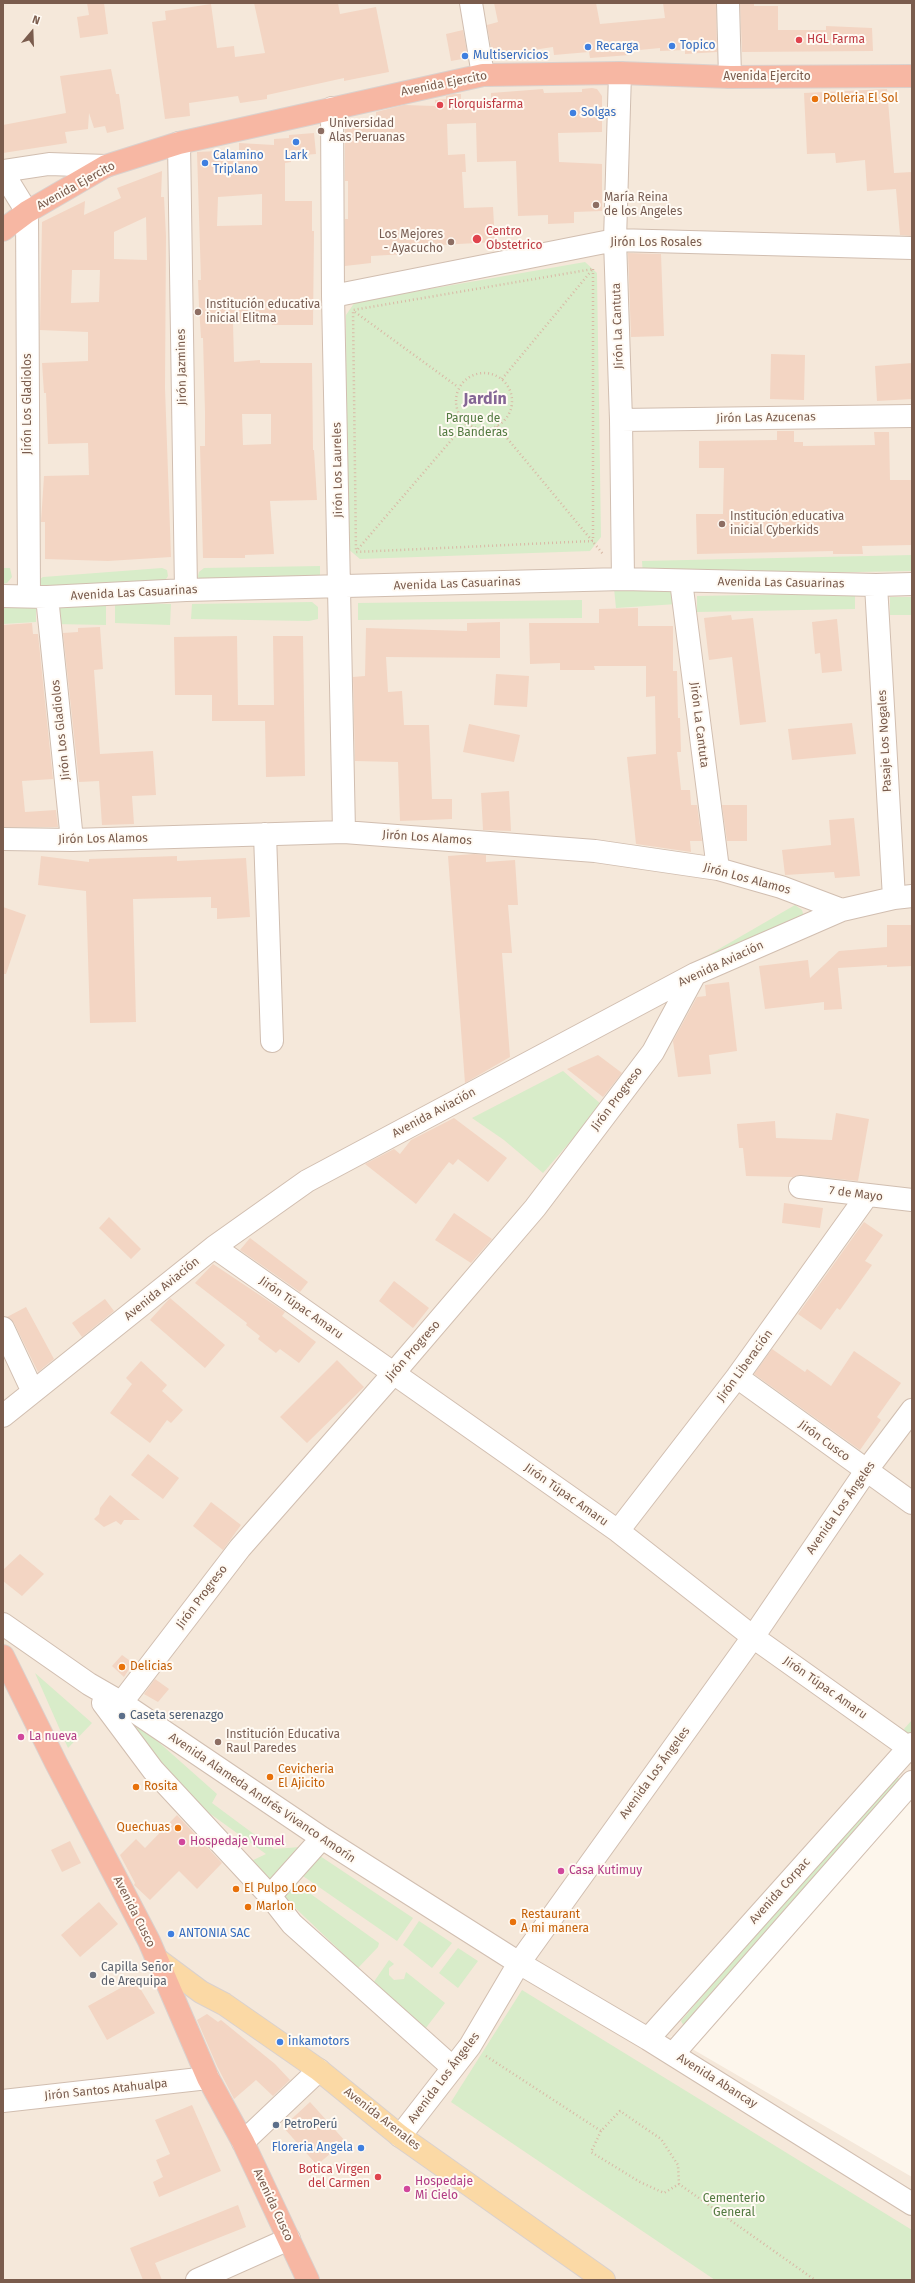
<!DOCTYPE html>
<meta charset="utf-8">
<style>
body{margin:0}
#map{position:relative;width:915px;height:2283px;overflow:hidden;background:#fdf6ec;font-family:"Fira Sans",sans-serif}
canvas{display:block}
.frame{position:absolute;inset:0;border:4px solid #7a5c4d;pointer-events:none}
.north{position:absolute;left:12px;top:12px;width:40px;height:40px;-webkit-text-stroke:3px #fffaf3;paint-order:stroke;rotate:19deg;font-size:11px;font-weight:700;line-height:16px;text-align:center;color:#7a5c4d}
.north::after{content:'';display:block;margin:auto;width:14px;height:18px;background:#7a5c4d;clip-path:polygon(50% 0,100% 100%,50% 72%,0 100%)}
</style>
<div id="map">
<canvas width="915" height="2283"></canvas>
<div class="frame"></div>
<div class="north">N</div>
</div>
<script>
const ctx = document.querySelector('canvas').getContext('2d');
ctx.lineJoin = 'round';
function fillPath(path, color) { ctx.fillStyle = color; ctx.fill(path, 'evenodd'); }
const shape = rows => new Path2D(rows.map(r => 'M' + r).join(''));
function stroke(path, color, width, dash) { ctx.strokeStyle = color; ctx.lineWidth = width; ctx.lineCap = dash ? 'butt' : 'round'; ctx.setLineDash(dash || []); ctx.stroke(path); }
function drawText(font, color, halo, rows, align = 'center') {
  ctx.font = font + ' "Fira Sans",sans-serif'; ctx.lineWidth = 4; ctx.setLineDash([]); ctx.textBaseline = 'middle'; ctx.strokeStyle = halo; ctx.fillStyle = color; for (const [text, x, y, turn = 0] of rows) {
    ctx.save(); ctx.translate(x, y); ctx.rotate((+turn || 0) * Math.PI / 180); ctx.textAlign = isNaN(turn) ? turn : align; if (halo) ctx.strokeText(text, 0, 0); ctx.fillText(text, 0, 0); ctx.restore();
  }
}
const residential = shape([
 [3,3,912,3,912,1792,691,2042,670,2036,912,2177,912,2280,3,2280]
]);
const green = shape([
 [585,262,597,273,601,537,590,551,360,559,347,548,346,315,355,302],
 [912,555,912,571,643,576,642,561],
 [320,566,320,576,200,583,198,576,199,572,204,568],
 [3,568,10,568,12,577,7,583,3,584],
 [162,568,167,570,168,576,162,585,39,585,40,579,43,577],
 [676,585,677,604,616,608,614,588],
 [855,593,855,609,697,612,697,596],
 [890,597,912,597,912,615,890,615],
 [582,600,582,618,358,620,358,603],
 [115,602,171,604,170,625,115,623],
 [312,602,318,607,318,619,309,621,191,619,192,604],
 [54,605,106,606,106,625,54,624],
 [3,607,36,608,36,622,3,624],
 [795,905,802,910,804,917,681,971],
 [563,1071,602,1105,543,1173,504,1140,472,1118],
 [35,1673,92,1723,68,1748],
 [128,1715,217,1794,212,1803,274,1849,300,1847,264,1885,247,1863,266,1854,205,1810,172,1781,120,1723],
 [912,1720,912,1736,907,1734,904,1729],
 [892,1775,902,1780,684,2026,681,2021],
 [320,1856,413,1918,397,1941,303,1876],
 [294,1882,379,1943,378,1947,358,1968,283,1896],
 [419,1921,452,1943,432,1968,403,1945],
 [458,1948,478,1961,458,1988,439,1973],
 [389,1960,394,1964,389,1968,389,1975,394,1980,404,1979,406,1972,445,2003,422,2033,371,1986],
 [522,1990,912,2230,912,2280,715,2280,451,2102]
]);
const building = shape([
 [87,3,104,3,108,34,80,38,77,17,89,15],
 [254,3,338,3,340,14,376,7,389,72,344,81,344,78,267,95,267,99,240,103,238,96,189,103,190,116,165,119,152,22,166,20,165,11,211,4,217,48,234,46,235,57,265,53],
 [494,3,596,3,600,24,665,18,663,3,716,3,717,52,685,54,685,50,660,51,660,48,629,51,630,55,590,58,589,52,554,55,553,47,520,52,521,56,493,60,487,25,498,22],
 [740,3,754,3,754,6,778,6,778,30,826,30,826,26,872,28,873,51,742,52],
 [463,30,468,58,451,61,446,34],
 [111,69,116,94,119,94,124,129,107,133,105,126,94,128,89,113,88,129,65,132,67,143,3,153,3,125,66,113,60,76],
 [592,88,597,89,602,96,602,132,558,133,559,162,602,164,602,211,574,212,574,223,548,224,548,215,518,216,516,161,477,162,476,123,447,124,448,155,465,154,466,172,462,172,464,208,493,207,495,242,440,245,440,252,371,256,371,263,345,266,345,219,348,219,348,181,345,181,345,119,376,118,376,112,404,105,435,106,435,100,446,99,446,96,453,94,461,94,461,101,491,100,491,93,543,89,544,93,582,92,582,89],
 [887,89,894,173,912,172,912,236,900,235,896,189,867,191,865,160,836,163,835,153,807,154,804,93],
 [314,133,316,154,291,156,291,162,285,163,285,201,312,201,312,231,314,231,313,325,272,325,272,322,233,323,234,362,260,360,260,363,312,363,313,450,314,450,317,500,270,501,274,554,245,555,245,558,203,558,200,446,205,446,205,412,203,338,201,338,199,306,198,280,201,280,197,152,239,150,239,143,274,145,274,139,289,138,289,135],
 [262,194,262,225,217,226,218,197],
 [242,414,271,414,271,444,243,445],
 [162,171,161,197,164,197,166,236,165,388,171,557,108,561,45,559,45,522,41,522,44,476,89,475,88,443,48,444,46,393,44,393,42,363,88,361,88,332,40,330,42,222,85,201,84,215,121,198,117,188],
 [146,217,147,260,114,259,114,232],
 [72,270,100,270,99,302,71,303],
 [628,253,661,254,664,336,631,337],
 [771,354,805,355,804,400,770,399],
 [912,363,912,399,877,401,875,366],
 [777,431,794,431,794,442,803,442,803,446,875,445,874,432,889,432,890,480,912,480,912,545,862,546,863,554,833,554,833,551,697,554,696,514,723,514,724,468,699,468,699,441,777,440],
 [638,608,638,626,673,626,673,671,677,671,678,718,680,718,681,752,677,752,681,790,690,790,691,805,697,805,702,841,690,841,691,852,636,844,627,757,656,754,655,696,646,697,646,666,594,666,595,670,560,670,560,663,530,664,529,623,599,623,599,609],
 [731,615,732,620,753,618,766,722,740,725,732,657,709,660,704,618],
 [837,619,842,671,822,673,820,653,815,654,812,622],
 [500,622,500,658,386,657,388,692,402,691,404,725,429,725,432,799,452,799,452,819,400,821,398,762,355,761,353,677,365,676,366,628,467,631,467,623],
 [32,623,33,634,38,634,53,779,22,781,25,812,56,810,58,827,3,827,3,625],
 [100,627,103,669,94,670,100,754,153,751,156,795,132,796,134,824,102,825,99,781,79,782,63,633,78,632,78,628],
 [237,636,238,705,274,705,273,636,303,636,305,776,266,777,265,721,212,721,212,695,175,695,174,637],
 [496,674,529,676,527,707,494,705],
 [852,723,856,754,792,760,788,729],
 [469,724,520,735,514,762,463,752],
 [509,791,511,831,483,830,481,793],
 [722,805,747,805,747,841,727,841],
 [854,818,860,876,835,878,834,872,785,875,782,850,831,845,829,820],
 [474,854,486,855,486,862,515,860,518,905,508,905,512,953,502,953,510,1057,465,1083,448,856],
 [41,856,89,862,89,859,177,856,177,861,246,858,250,917,217,919,217,908,211,908,211,897,133,899,136,1022,90,1023,86,891,38,885],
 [3,907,26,915,6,974,3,974],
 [887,925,912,925,912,966,887,967,887,965,838,968,842,1009,824,1010,824,1002,765,1009,759,966,808,960,810,978,839,951,887,947],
 [729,982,737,1051,709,1055,711,1074,678,1077,673,1041,697,997,706,996,705,985],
 [598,1055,622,1073,603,1097,567,1069],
 [836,1113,869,1119,858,1181,801,1175,793,1177,746,1176,743,1148,739,1148,737,1124,775,1121,776,1138,832,1140],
 [454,1118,507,1158,488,1182,458,1159,453,1165,449,1162,416,1204,365,1164,394,1149,400,1154,411,1140],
 [784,1203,823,1208,820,1228,782,1223],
 [454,1213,492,1239,471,1263,435,1240],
 [109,1217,141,1249,131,1259,99,1228],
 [864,1222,883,1235,865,1261,872,1265,840,1310,837,1308,821,1330,798,1314],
 [250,1238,308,1282,300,1292,240,1250],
 [213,1264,285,1312,282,1316,316,1342,299,1363,280,1349,276,1353,258,1339,260,1336,246,1325,247,1323,195,1283],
 [394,1281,429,1308,413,1328,379,1301],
 [170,1298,225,1345,205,1368,150,1320],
 [105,1299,114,1311,82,1337,72,1323],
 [26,1307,54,1359,38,1372,14,1323,7,1317],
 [772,1349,805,1372,807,1369,831,1386,854,1351,901,1383,877,1417,881,1420,860,1450,754,1374],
 [337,1360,364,1387,307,1443,280,1417],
 [141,1361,167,1385,162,1391,183,1410,171,1423,167,1420,150,1443,110,1413,132,1384,126,1378],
 [148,1454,179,1478,163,1499,131,1475],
 [110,1495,140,1520,124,1520,121,1525,116,1521,104,1527,94,1519,99,1514,100,1508],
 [211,1502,241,1525,223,1550,193,1526],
 [20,1554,44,1574,22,1596,3,1581,3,1570],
 [122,1655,133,1663,124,1677,112,1666],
 [155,1679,169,1689,158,1702,144,1694],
 [177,1815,222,1863,197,1889,179,1871,150,1900,134,1885,135,1883,120,1855,136,1839,145,1848],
 [70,1841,81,1863,62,1872,51,1850],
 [99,1902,118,1924,80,1957,61,1935],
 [135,1980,155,2013,107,2040,88,2006],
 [207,2014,218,2022,221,2020,275,2064,290,2080,273,2096,256,2080,234,2099,217,2066,197,2020],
 [310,2102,345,2141,317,2165,283,2127],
 [192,2105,221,2171,159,2197,153,2182,163,2177,156,2160,170,2154,155,2120],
 [238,2205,246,2227,155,2263,162,2280,143,2280,130,2248]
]);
const path = shape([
 [593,269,593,541,356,552,353,310,593,269],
 [355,312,458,387],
 '456 401a28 28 0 1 1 56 0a28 28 0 1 1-56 0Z',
 [502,379,592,270],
 [497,426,603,554],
 [358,549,466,423],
 [486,2056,601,2131,620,2111,661,2139,678,2165,679,2184,815,2280],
 [601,2131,591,2152,640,2182,664,2193,679,2184]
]);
const minor = shape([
 [471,3,483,75],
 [728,3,730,77],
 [620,73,615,240,621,420,623,579],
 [332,108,333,296,344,832],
 [179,143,186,590],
 [3,171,49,164,106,166],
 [3,173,27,212,29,596],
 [333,296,615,240,912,248],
 [621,420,912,416],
 [681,581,718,869],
 [876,585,894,898],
 [3,596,47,597,186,590,623,579,876,585,912,584],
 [47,597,72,840],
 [265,834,272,1041],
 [3,839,72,840,344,832,595,851,718,869,781,887,842,910],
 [800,1187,912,1200],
 [214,1247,618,1531,753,1637,912,1750],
 [3,1328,33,1392],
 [737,1377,912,1503],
 [3,1416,214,1247,307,1181,695,974,842,910,894,898,912,896],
 [618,1531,737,1377,866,1197],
 [3,1624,89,1684,122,1703,322,1838,519,1963,648,2039,912,2204],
 [103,1703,153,1770,270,1896,292,1924,452,2067],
 [112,1715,240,1548,393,1374,535,1208,653,1052,695,974],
 [270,1896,322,1838],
 [648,2039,912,1744],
 [673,2054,912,1782],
 [3,2101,208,2078],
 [400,2136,470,2046,519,1963,753,1637,866,1471,912,1410],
 [243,2142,319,2070],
 [197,2280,289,2239]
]);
const major = shape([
 [158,1960,201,1992,224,2004,319,2070,400,2136,604,2280]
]);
const highway = shape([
 [3,230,27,212,106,166,179,143,483,75,620,73,730,77,912,76],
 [3,1656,56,1763,149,1941,208,2078,243,2142,308,2280]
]);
const markers = [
 [799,40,4,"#e0444e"],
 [672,46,4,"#3f7fe0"],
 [588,47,4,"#3f7fe0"],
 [465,56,4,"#3f7fe0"],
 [815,99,4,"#e8710a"],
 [440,105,4,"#e0444e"],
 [573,113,4,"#3f7fe0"],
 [321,131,4,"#8d6e63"],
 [296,142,4,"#3f7fe0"],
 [205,163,4,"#3f7fe0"],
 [596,205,4,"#8d6e63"],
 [477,239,5,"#e0444e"],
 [451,242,4,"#8d6e63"],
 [198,312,4,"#8d6e63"],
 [722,524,4,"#8d6e63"],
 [122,1667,4,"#e8710a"],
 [122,1716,4,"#5c6f8a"],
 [21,1737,4,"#d1479c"],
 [218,1742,4,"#8d6e63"],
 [270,1777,4,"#e8710a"],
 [136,1787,4,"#e8710a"],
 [178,1828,4,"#e8710a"],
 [182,1842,4,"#d1479c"],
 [561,1871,4,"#d1479c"],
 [236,1889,4,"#e8710a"],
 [248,1907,4,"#e8710a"],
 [513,1922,4,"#e8710a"],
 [171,1934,4,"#3f7fe0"],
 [93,1975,4,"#6b7280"],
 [280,2042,4,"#3f7fe0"],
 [276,2125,4,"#5c6f8a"],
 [361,2148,4,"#3f7fe0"],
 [378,2177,4,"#e0444e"],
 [407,2189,4,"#d1479c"]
];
const healthNames = [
 ["HGL Farma",807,40],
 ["Florquisfarma",448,105],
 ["Centro",486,232],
 ["Obstetrico",486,246],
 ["Botica Virgen",370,2170,"right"],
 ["del Carmen",370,2184,"right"]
];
const shopNames = [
 ["Topico",680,46],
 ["Recarga",596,47],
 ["Multiservicios",473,56],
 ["Solgas",581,113],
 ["Calamino",213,156],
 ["Triplano",213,170],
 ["Lark",296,156,"center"],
 ["ANTONIA SAC",179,1934],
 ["inkamotors",288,2042],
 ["Floreria Angela",353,2148,"right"]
];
const streetNames = [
 ["Avenida Ejercito",767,77],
 ["Avenida Ejercito",444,84,-11],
 ["Avenida Ejercito",76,186,-29],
 ["Jirón Los Rosales",656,243],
 ["Jirón La Cantuta",618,326,-92],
 ["Jirón Jazmines",182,367,-91],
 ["Jirón Los Gladiolos",28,404,-90],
 ["Jirón Las Azucenas",766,418,-1],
 ["Jirón Los Laureles",338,470,-91],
 ["Avenida Las Casuarinas",781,583,1],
 ["Avenida Las Casuarinas",457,584,-2],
 ["Avenida Las Casuarinas",134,593,-3],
 ["Jirón La Cantuta",699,725,83],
 ["Jirón Los Gladiolos",61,730,-96],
 ["Pasaje Los Nogales",885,741,-93],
 ["Jirón Los Alamos",427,838,4],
 ["Jirón Los Alamos",103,839,-1],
 ["Jirón Los Alamos",747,879,15],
 ["Avenida Aviación",721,964,-25],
 ["Jirón Progreso",617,1099,-53],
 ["Avenida Aviación",434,1113,-28],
 ["7 de Mayo",856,1194,7],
 ["Avenida Aviación",162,1289,-39],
 ["Jirón Túpac Amaru",301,1308,35],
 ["Jirón Progreso",413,1351,-49],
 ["Jirón Liberación",745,1366,-54],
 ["Jirón Cusco",824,1441,36],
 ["Jirón Túpac Amaru",566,1495,35],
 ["Avenida Los Ángeles",841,1508,-55],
 ["Jirón Progreso",202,1597,-53],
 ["Jirón Túpac Amaru",825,1688,35],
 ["Avenida Los Ángeles",655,1773,-54],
 ["Avenida Alameda Andrés Vivanco Amorín",262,1798,34],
 ["Avenida Corpac",780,1891,-48],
 ["Avenida Cusco",134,1912,63],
 ["Avenida Los Ángeles",444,2078,-53],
 ["Avenida Abancay",717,2081,32],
 ["Jirón Santos Atahualpa",106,2090,-6],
 ["Avenida Arenales",382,2119,38],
 ["Avenida Cusco",273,2205,65]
];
const foodNames = [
 ["Polleria El Sol",823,99],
 ["Delicias",130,1667],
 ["Cevicheria",278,1770],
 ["El Ajicito",278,1784],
 ["Rosita",144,1787],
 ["Quechuas",170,1828,"right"],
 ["El Pulpo Loco",244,1889],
 ["Marlon",256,1907],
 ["Restaurant",521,1915],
 ["A mi manera",521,1929]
];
const educationNames = [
 ["Universidad",329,124],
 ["Alas Peruanas",329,138],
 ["María Reina",604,198],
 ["de los Angeles",604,212],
 ["Los Mejores",443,235,"right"],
 ["- Ayacucho",443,249,"right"],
 ["Institución educativa",206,305],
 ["inicial Elitma",206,319],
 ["Institución educativa",730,517],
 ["inicial Cyberkids",730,531],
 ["Institución Educativa",226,1735],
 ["Raul Paredes",226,1749]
];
const parkNames = [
 ["Parque de",473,419],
 ["las Banderas",473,433],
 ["Cementerio",734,2199],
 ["General",734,2213]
];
const serviceNames = [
 ["Caseta serenazgo",130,1716],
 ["PetroPerú",284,2125]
];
const hotelNames = [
 ["La nueva",29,1737],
 ["Hospedaje Yumel",190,1842],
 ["Casa Kutimuy",569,1871],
 ["Hospedaje",415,2182],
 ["Mi Cielo",415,2196]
];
const worshipNames = [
 ["Capilla Señor",101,1968],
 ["de Arequipa",101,1982]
];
const districtNames = [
 ["Jardín",485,400]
];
fillPath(residential, '#f5e8da');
fillPath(green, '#d8ecc9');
fillPath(building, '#f3d5c3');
stroke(minor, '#d1beb0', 24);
stroke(major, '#dad1cd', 24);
stroke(highway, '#dad1cd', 24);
stroke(path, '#d9b8a5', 2.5, [1, 3]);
stroke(minor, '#fff', 22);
stroke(major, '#fbd9a5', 22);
stroke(highway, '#f7b7a3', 22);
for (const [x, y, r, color] of markers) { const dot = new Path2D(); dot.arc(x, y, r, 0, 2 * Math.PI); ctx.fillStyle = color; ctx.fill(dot); stroke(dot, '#fffaf3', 1.5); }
drawText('12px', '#be3a42', '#fffaf3', healthNames, 'left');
drawText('12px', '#366cbe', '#fffaf3', shopNames, 'left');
drawText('12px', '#7a5c4d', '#fffaf3', streetNames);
drawText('12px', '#c56008', '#fffaf3', foodNames, 'left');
drawText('12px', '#785e54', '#fffaf3', educationNames, 'left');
drawText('12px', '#537a41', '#fffaf3', parkNames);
drawText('12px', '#4e5e75', '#fffaf3', serviceNames, 'left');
drawText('12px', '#b23c85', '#fffaf3', hotelNames, 'left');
drawText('12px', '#5b616d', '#fffaf3', worshipNames, 'left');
drawText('bold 16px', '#846695', '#fffaf3', districtNames);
</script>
